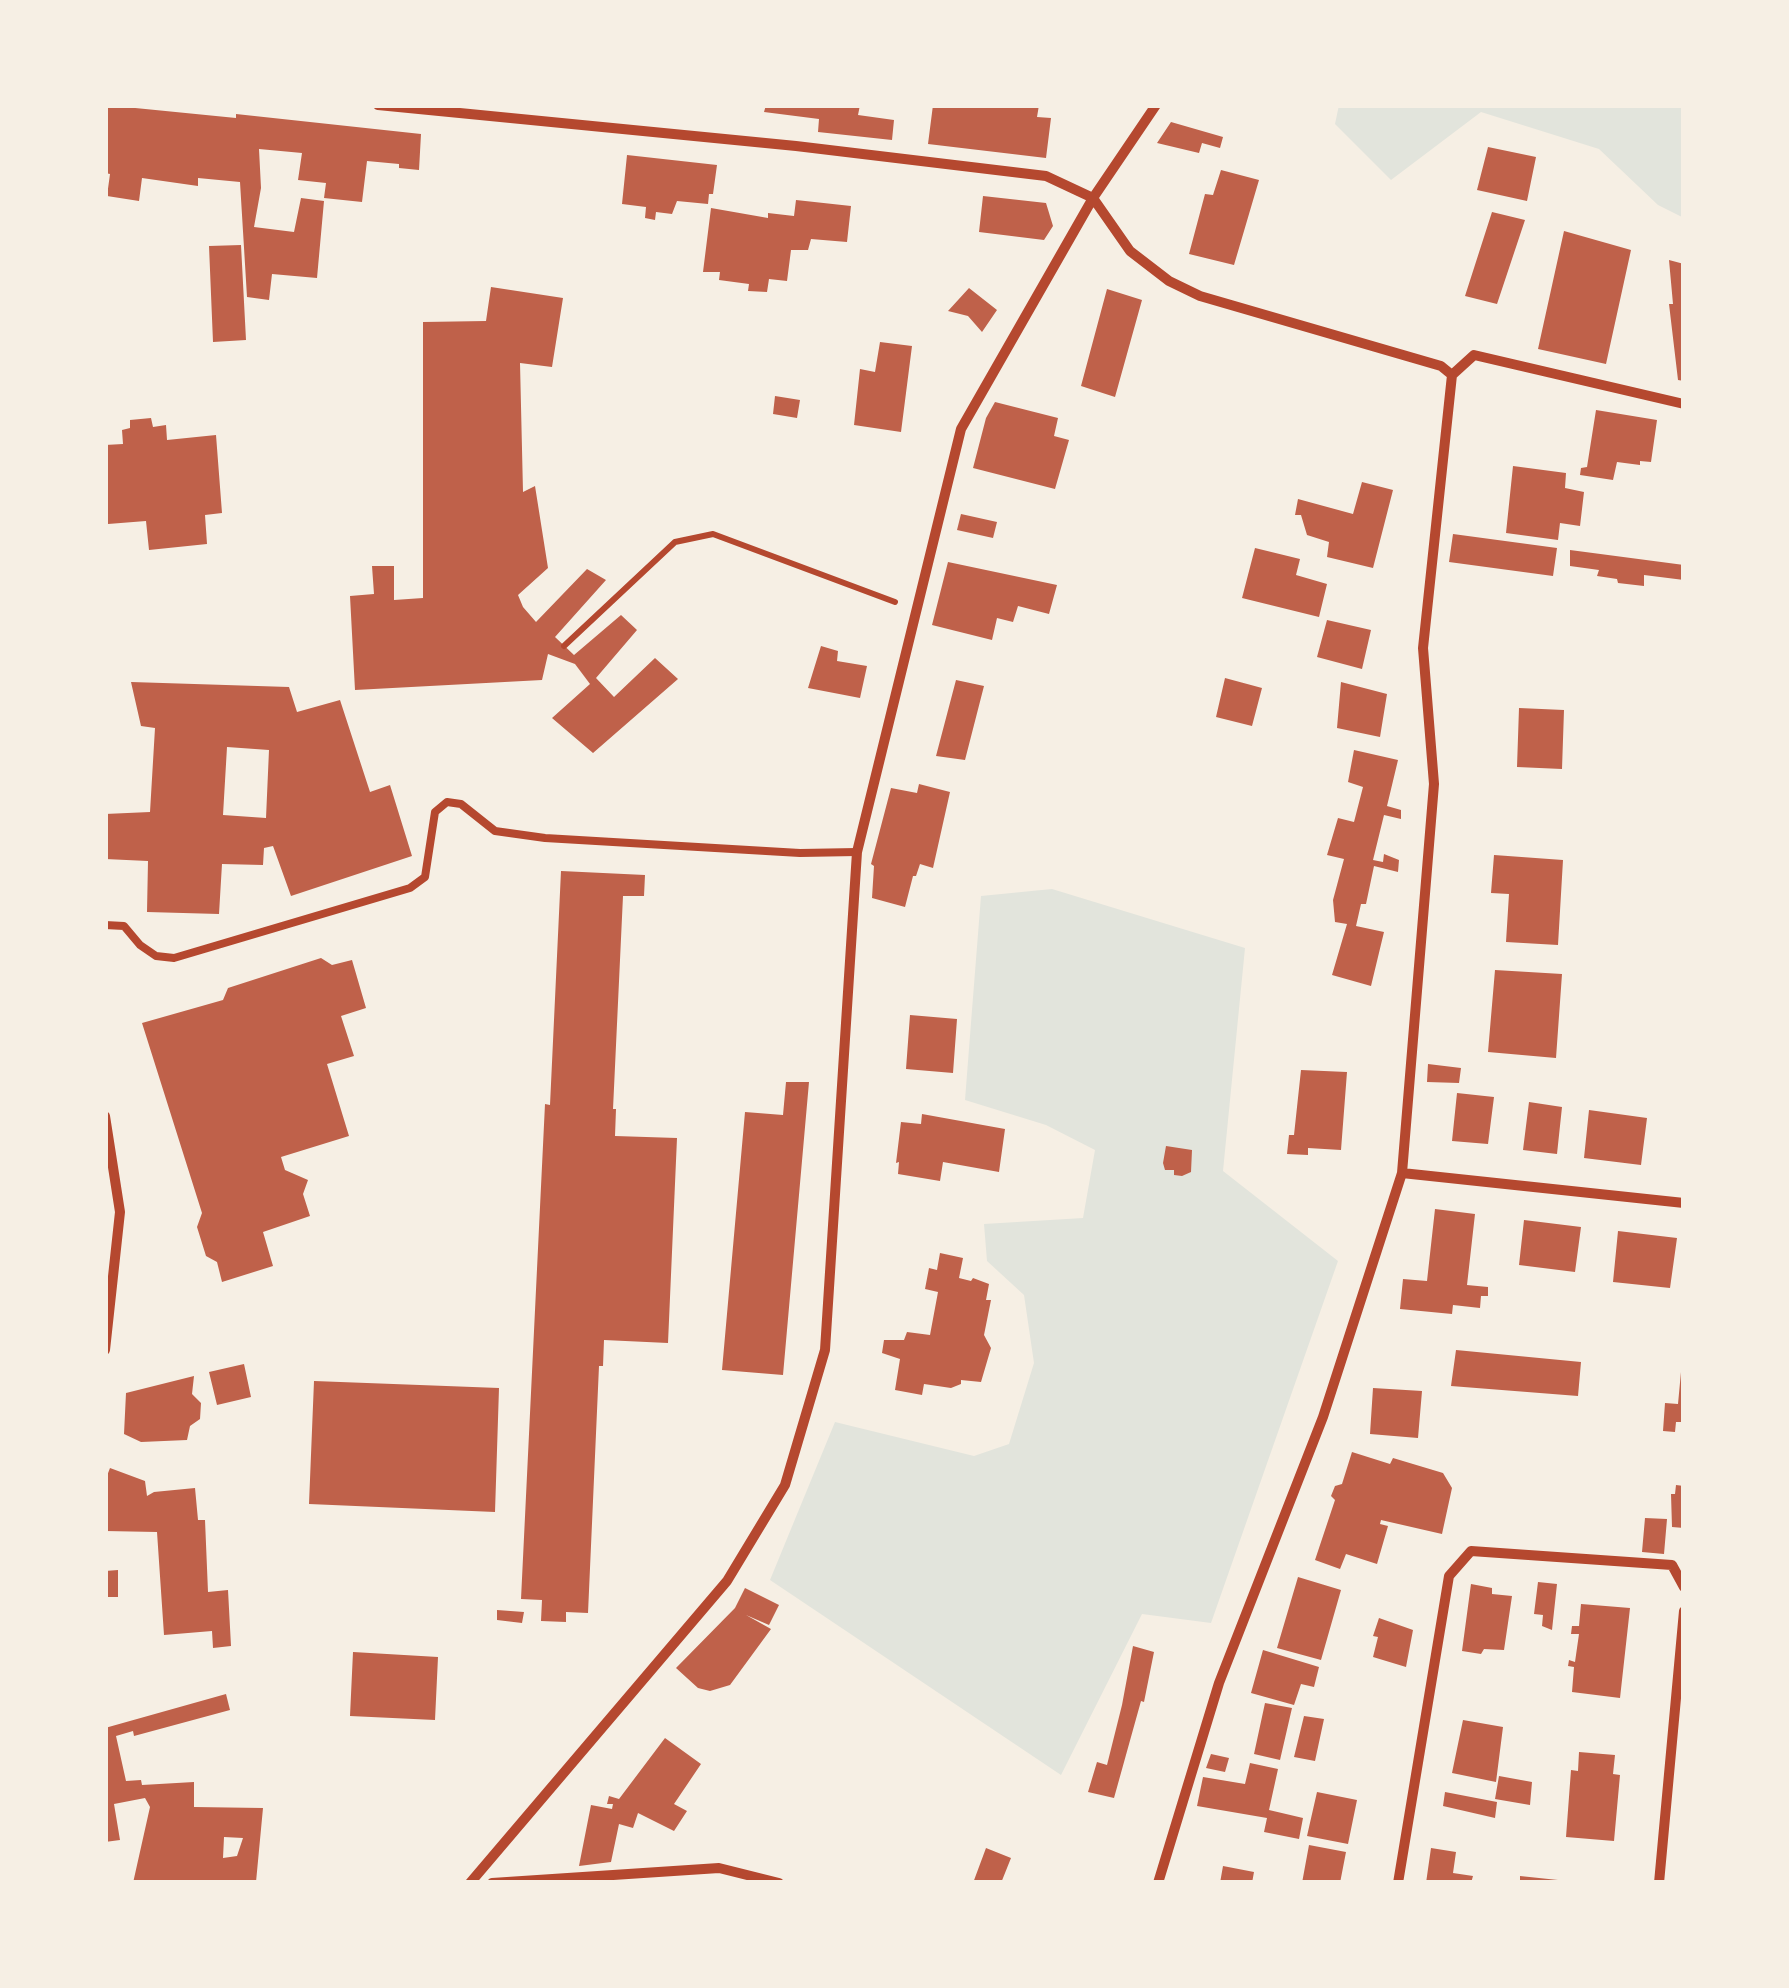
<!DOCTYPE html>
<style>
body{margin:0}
#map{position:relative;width:1789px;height:1988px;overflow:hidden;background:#f6efe4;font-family:Manrope,sans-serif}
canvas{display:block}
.frame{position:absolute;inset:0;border:108px solid #f6efe4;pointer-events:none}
</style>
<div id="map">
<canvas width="1789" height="1988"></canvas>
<div class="frame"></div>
</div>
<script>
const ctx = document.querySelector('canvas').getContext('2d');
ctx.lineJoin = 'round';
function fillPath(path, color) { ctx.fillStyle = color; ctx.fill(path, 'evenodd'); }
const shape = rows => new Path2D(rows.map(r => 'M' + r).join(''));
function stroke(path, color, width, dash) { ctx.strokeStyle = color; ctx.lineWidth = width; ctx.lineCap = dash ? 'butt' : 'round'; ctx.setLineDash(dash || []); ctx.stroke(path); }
const green = shape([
 [1339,105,1684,105,1684,218,1658,205,1599,149,1481,112,1391,180,1335,124],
 [1052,889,1245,948,1223,1171,1338,1261,1211,1623,1142,1614,1061,1775,770,1580,835,1422,974,1456,1009,1444,1034,1363,1024,1295,987,1261,984,1224,1083,1218,1095,1150,1046,1125,965,1100,972,1010,981,896]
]);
const building = shape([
 [105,105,236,118,236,114,421,134,419,170,399,168,399,164,367,161,362,202,324,198,326,183,298,180,302,153,259,149,261,188,254,227,294,232,301,198,324,201,317,278,272,274,269,300,247,297,240,182,198,178,198,186,142,178,139,201,107,196,110,174,105,173],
 [766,105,860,105,858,115,894,120,892,140,818,132,819,119,764,112],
 [933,105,1039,105,1037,117,1051,118,1046,158,928,144],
 [1171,122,1223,137,1220,148,1202,143,1199,153,1157,143],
 [1488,147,1536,157,1527,201,1477,190],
 [627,155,717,165,713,194,709,194,708,204,677,201,672,214,656,212,655,220,645,218,646,207,622,204],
 [1221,170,1259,180,1234,265,1189,254,1205,194,1213,195],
 [983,196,1046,203,1053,226,1044,240,979,232],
 [796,200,851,206,847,242,811,239,808,250,791,250,787,281,769,279,767,292,748,291,749,284,719,280,720,272,703,272,711,208,768,218,768,213,794,216],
 [1492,212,1525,220,1497,304,1465,296],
 [1564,231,1631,250,1606,364,1538,349],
 [241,245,246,340,213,342,209,246],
 [1669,260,1684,264,1684,381,1678,380,1669,304,1673,304],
 [491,287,563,298,552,367,520,363,523,492,535,486,548,568,518,595,523,607,536,622,587,569,606,580,555,637,574,655,621,615,637,630,596,678,614,697,655,658,678,679,593,753,552,718,590,684,575,664,548,654,542,680,355,690,350,596,374,594,372,566,394,566,394,600,423,598,423,322,486,321],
 [969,288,997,310,982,332,968,316,948,311],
 [1107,289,1142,300,1115,397,1081,386],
 [880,342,912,346,901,432,854,425,860,369,875,372],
 [775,396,800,400,797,418,773,414],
 [995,402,1058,418,1054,436,1069,440,1055,489,973,468,986,418],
 [1596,410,1657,420,1651,462,1640,461,1640,465,1617,462,1613,480,1580,475,1581,468,1587,467],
 [151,418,153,427,166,425,167,440,216,435,222,513,205,515,207,544,149,550,146,521,108,524,105,445,123,444,122,430,130,428,130,420],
 [1513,466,1566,473,1565,488,1584,492,1580,526,1560,523,1558,540,1506,533],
 [1362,482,1393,490,1373,568,1327,557,1329,542,1307,535,1301,515,1295,515,1298,499,1353,514],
 [961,514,997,522,993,538,957,530],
 [1453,534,1557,548,1553,576,1449,562],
 [1255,548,1300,559,1296,575,1327,584,1319,617,1242,598],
 [1570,550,1684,565,1684,580,1644,575,1644,586,1618,583,1617,579,1597,576,1599,570,1570,566],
 [948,562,1057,585,1049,614,1018,606,1013,622,997,618,992,640,932,625],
 [1327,620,1371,630,1362,669,1317,657],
 [821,646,838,651,837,661,867,666,860,698,808,688],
 [1225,678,1262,688,1252,726,1216,717],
 [956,680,984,686,965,760,936,756],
 [131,682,289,687,297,712,340,700,370,792,390,785,412,856,291,896,273,846,264,848,263,865,222,864,219,914,147,912,148,861,105,859,105,814,150,812,155,728,141,726],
 [227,747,269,750,266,818,223,815],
 [1341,682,1387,694,1380,737,1337,728],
 [1519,708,1564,710,1562,769,1517,767],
 [1354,750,1398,760,1387,806,1401,810,1401,819,1384,815,1373,860,1383,862,1384,854,1399,860,1398,872,1374,866,1366,904,1361,904,1356,926,1384,932,1371,986,1332,975,1347,924,1335,922,1333,900,1344,859,1327,855,1338,818,1354,822,1363,787,1348,782],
 [919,784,950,792,933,868,920,864,916,876,913,876,905,907,872,898,874,866,871,864,891,788,917,793],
 [1494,855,1563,860,1558,945,1506,942,1509,894,1491,893],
 [561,871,645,875,644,896,623,896,613,1109,616,1109,615,1136,677,1138,668,1343,604,1340,603,1366,599,1366,588,1613,566,1612,566,1622,541,1621,542,1600,521,1599,545,1104,550,1105],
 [321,958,332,965,352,960,366,1008,341,1016,354,1056,327,1064,349,1136,281,1157,285,1170,308,1180,303,1194,310,1216,263,1232,273,1266,222,1282,217,1262,206,1256,197,1227,202,1213,142,1023,223,1000,228,988],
 [1495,970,1562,974,1556,1058,1488,1052],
 [910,1015,957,1019,953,1073,906,1069],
 [1428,1064,1461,1068,1459,1083,1427,1082],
 [1301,1070,1347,1072,1341,1150,1308,1148,1308,1155,1287,1154,1289,1135,1294,1135],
 [786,1082,809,1082,783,1375,722,1370,745,1112,783,1115],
 [1457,1093,1494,1097,1488,1144,1452,1141],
 [1529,1102,1562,1107,1557,1154,1523,1150],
 [1589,1110,1647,1118,1641,1165,1584,1158],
 [922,1114,1005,1129,999,1172,943,1162,940,1181,898,1174,899,1162,896,1163,901,1122,921,1124],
 [1166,1146,1192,1150,1191,1172,1182,1176,1174,1175,1174,1170,1165,1170,1163,1163],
 [1435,1209,1475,1214,1467,1285,1488,1287,1488,1296,1481,1296,1480,1308,1453,1305,1452,1314,1400,1309,1403,1279,1427,1281],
 [1524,1220,1581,1227,1575,1272,1519,1265],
 [1618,1231,1677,1238,1670,1288,1613,1282],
 [940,1253,963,1258,959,1278,971,1281,973,1278,989,1284,986,1300,991,1300,984,1335,991,1348,981,1382,961,1380,961,1384,951,1388,924,1384,922,1395,895,1390,900,1359,882,1353,884,1340,904,1340,907,1332,930,1335,938,1292,925,1289,929,1268,937,1270],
 [1456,1350,1581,1362,1578,1396,1451,1386],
 [244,1364,251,1397,217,1405,209,1372],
 [1681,1372,1684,1372,1684,1422,1676,1422,1675,1432,1663,1431,1665,1403,1678,1404],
 [194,1376,192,1394,201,1403,200,1419,190,1426,187,1440,141,1442,124,1434,126,1393],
 [314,1381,499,1388,495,1512,309,1504],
 [1373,1388,1422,1391,1418,1438,1370,1434],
 [1352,1452,1390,1464,1393,1458,1443,1473,1452,1488,1442,1534,1381,1520,1380,1524,1388,1526,1377,1564,1346,1554,1340,1569,1315,1560,1335,1500,1331,1496,1335,1486,1342,1484],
 [110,1468,145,1481,147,1496,154,1492,195,1488,198,1520,205,1520,208,1592,228,1590,231,1646,213,1648,212,1631,164,1635,157,1532,105,1531,105,1481],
 [1676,1485,1684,1486,1684,1528,1672,1527,1671,1494,1675,1494],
 [1645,1518,1667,1519,1664,1554,1642,1552],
 [118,1570,118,1597,105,1597,105,1571],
 [1298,1577,1341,1590,1321,1660,1277,1648],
 [1538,1582,1557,1584,1552,1630,1542,1626,1543,1615,1534,1614],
 [1471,1584,1492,1588,1492,1594,1512,1596,1504,1650,1484,1649,1481,1654,1462,1651],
 [745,1588,779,1605,769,1625,746,1615,771,1629,730,1685,710,1691,698,1688,676,1668,735,1608],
 [1581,1604,1630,1608,1620,1698,1572,1692,1574,1667,1568,1666,1569,1660,1575,1662,1579,1634,1571,1634,1572,1626,1579,1626],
 [497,1610,524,1612,522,1623,497,1620],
 [1379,1618,1413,1630,1406,1667,1373,1657,1378,1637,1373,1636],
 [1133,1646,1154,1652,1144,1702,1141,1701,1114,1798,1088,1792,1097,1762,1107,1765,1122,1705],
 [1263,1650,1319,1667,1314,1687,1301,1684,1294,1705,1251,1693],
 [353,1652,438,1657,435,1720,350,1716],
 [226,1694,230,1710,134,1736,133,1731,116,1736,126,1781,141,1780,142,1785,194,1782,194,1807,263,1808,256,1882,133,1883,150,1807,145,1798,114,1804,120,1840,105,1842,105,1728],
 [224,1837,243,1838,237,1856,223,1858],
 [1265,1703,1292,1708,1280,1760,1254,1754],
 [1304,1716,1324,1719,1315,1761,1294,1757],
 [1463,1720,1503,1727,1496,1782,1452,1773],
 [665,1738,701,1764,674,1804,687,1811,674,1831,638,1813,633,1828,619,1824,611,1862,579,1866,591,1805,612,1809,613,1804,607,1804,609,1796,619,1799],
 [1579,1752,1615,1755,1613,1774,1620,1775,1614,1841,1566,1837,1571,1770,1578,1771],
 [1211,1754,1229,1758,1225,1772,1206,1768],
 [1250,1763,1278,1769,1269,1810,1303,1818,1299,1839,1264,1832,1267,1818,1197,1806,1203,1777,1245,1784],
 [1499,1776,1532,1782,1530,1805,1495,1799],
 [1317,1792,1357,1800,1348,1844,1307,1836],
 [1445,1792,1497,1802,1495,1818,1443,1806],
 [1309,1845,1346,1852,1340,1883,1302,1883],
 [986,1848,1011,1858,1001,1883,973,1883],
 [1431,1848,1456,1852,1453,1873,1473,1876,1471,1883,1426,1883],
 [1223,1866,1254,1872,1252,1883,1220,1883],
 [1520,1876,1558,1880,1558,1883,1520,1883]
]);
const path = shape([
 [564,646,675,542,713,534,895,602]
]);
const service = shape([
 [105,925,124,926,140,945,156,956,174,958,410,888,425,877,435,812,447,802,461,804,495,831,545,838,800,853,857,852]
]);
const minor = shape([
 [378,105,796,146,1046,176,1093,198,1130,251,1169,281,1200,296,1441,366,1452,375,1423,648,1434,784,1402,1173,1323,1417,1219,1683,1158,1883],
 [1452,375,1474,355,1684,404],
 [105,1116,120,1212,105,1350],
 [1402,1173,1684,1203],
 [470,1883,727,1581,785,1485,825,1350,857,852,961,429,1093,198,1156,105],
 [492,1883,719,1868,779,1883],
 [1398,1883,1449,1576,1471,1551,1672,1565,1684,1587],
 [1659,1883,1684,1611]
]);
fillPath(green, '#e2e4dc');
fillPath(building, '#bf614a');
stroke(path, '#b5482f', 6);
stroke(service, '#b5482f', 8);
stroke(minor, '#b5482f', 10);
</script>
